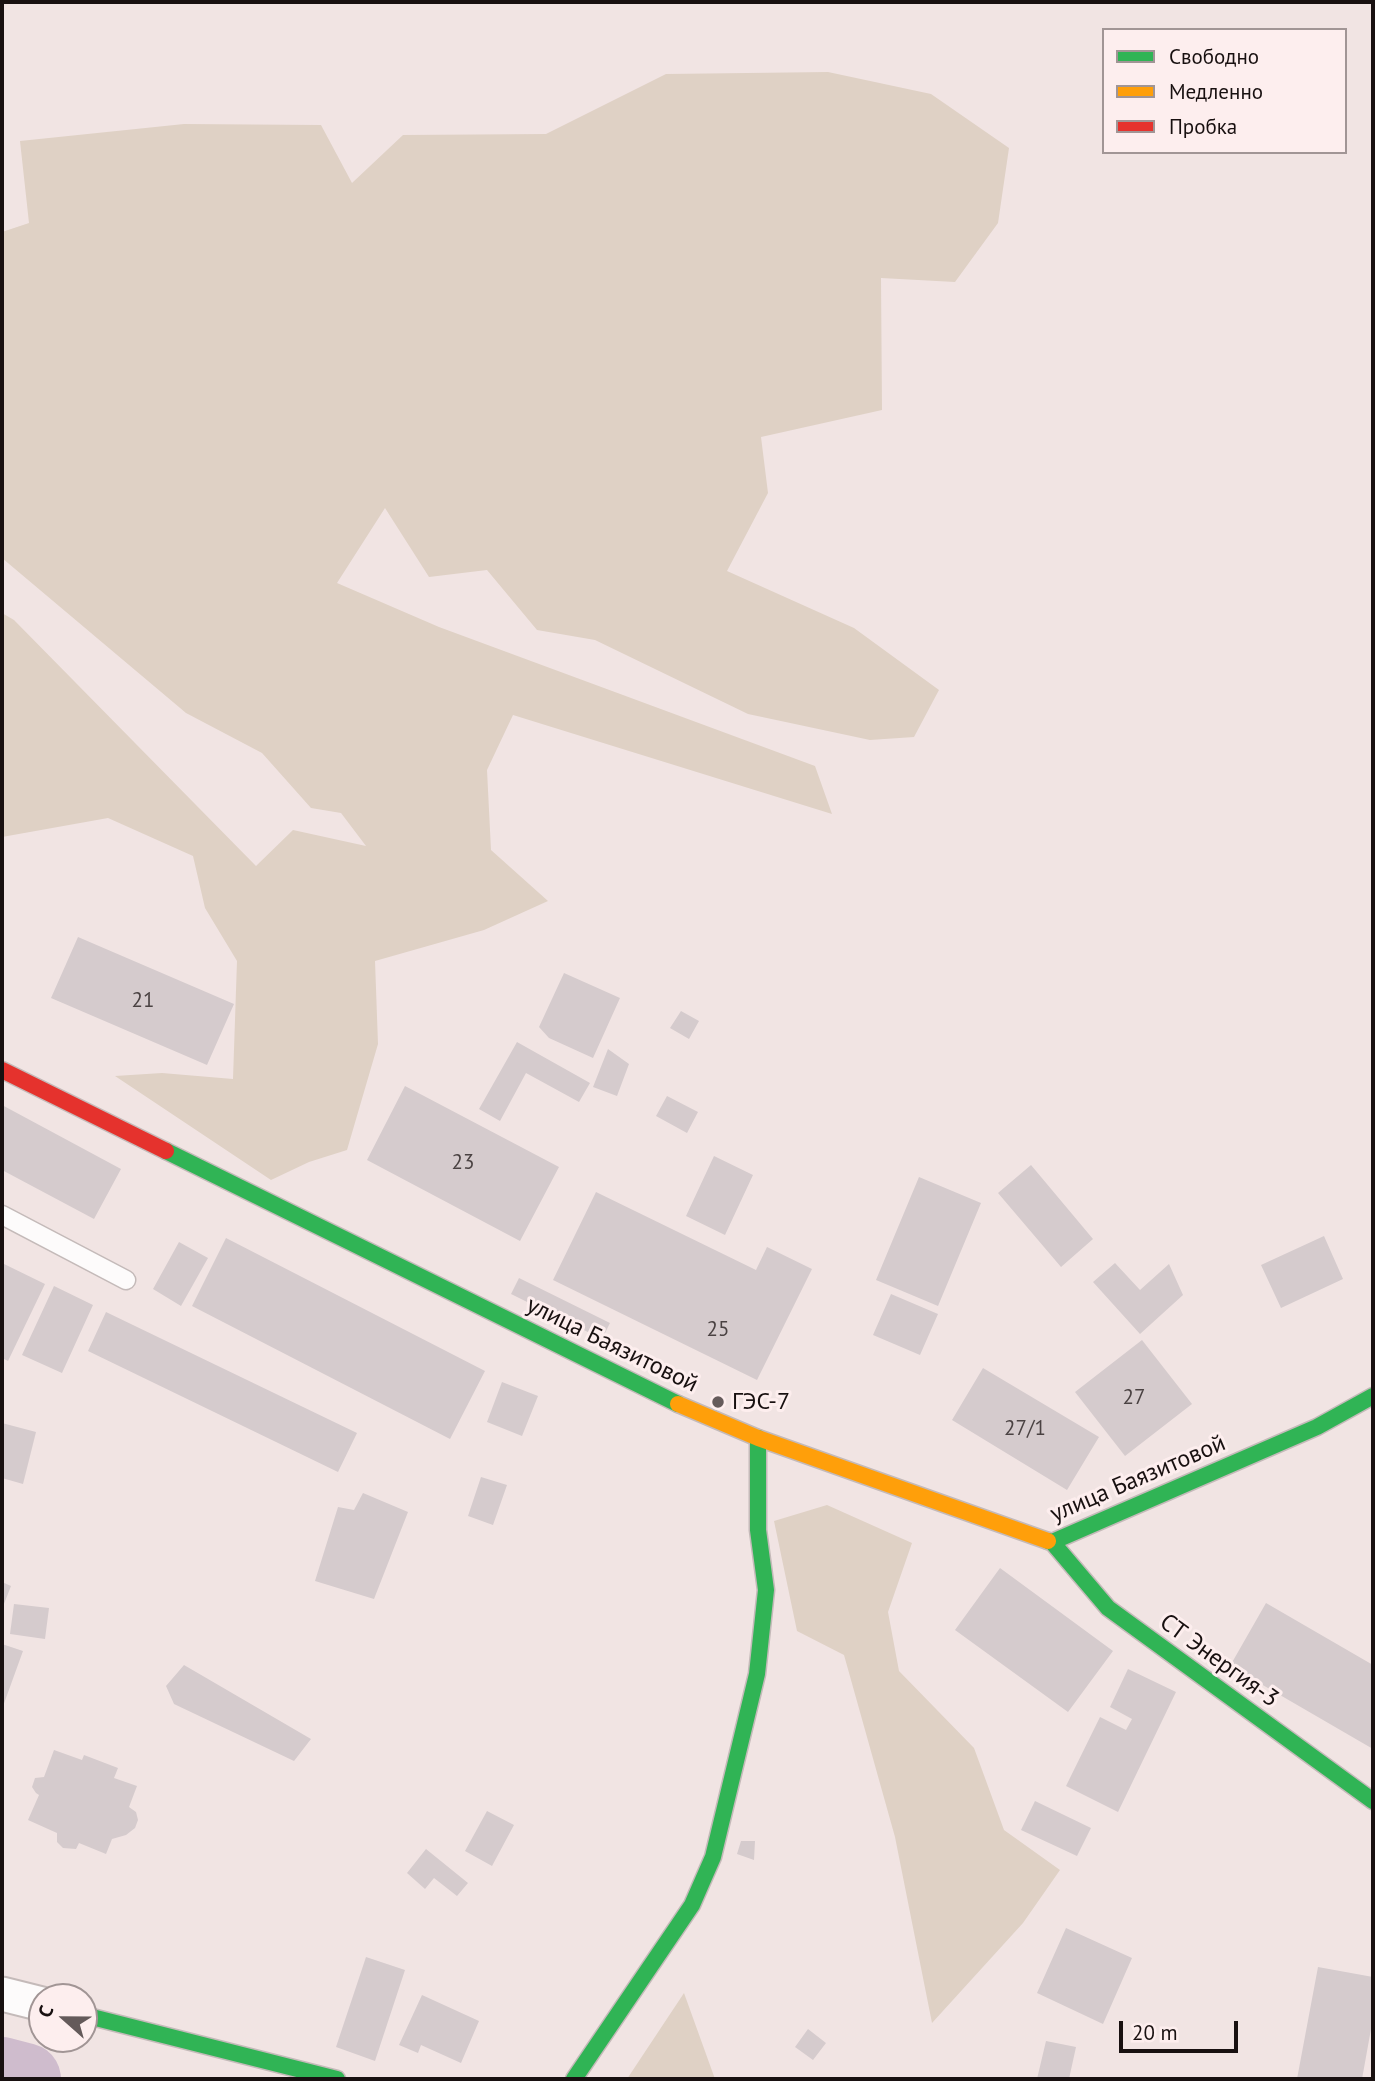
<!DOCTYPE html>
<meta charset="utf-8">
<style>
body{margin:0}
#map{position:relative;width:1375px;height:2081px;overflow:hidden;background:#f1e4e3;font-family:"PT Sans",sans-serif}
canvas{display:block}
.frame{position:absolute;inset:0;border:4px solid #181010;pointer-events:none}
.legend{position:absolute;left:1102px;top:28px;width:245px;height:126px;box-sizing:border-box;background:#fdeeee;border:2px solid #a19595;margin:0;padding:9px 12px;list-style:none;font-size:21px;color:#181010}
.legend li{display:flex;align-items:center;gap:14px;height:35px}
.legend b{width:35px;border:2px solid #a19595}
.north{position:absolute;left:28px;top:1983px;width:70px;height:70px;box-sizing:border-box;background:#fdeeee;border:2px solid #a19595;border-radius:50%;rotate:291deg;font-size:19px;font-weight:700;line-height:28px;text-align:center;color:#181010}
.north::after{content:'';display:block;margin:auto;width:24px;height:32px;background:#645a5a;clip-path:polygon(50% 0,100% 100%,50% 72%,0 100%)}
.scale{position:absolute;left:1119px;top:2021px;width:119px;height:32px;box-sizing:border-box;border:4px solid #181010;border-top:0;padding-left:9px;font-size:21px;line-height:24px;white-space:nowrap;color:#181010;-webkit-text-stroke:5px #fdeeee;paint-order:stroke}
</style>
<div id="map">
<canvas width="1375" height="2081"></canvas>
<div class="frame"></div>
<ul class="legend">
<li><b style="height:9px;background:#30b455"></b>Свободно</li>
<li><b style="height:9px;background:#ff9f0a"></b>Медленно</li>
<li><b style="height:9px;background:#e5322d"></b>Пробка</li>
</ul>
<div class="north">С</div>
<div class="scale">20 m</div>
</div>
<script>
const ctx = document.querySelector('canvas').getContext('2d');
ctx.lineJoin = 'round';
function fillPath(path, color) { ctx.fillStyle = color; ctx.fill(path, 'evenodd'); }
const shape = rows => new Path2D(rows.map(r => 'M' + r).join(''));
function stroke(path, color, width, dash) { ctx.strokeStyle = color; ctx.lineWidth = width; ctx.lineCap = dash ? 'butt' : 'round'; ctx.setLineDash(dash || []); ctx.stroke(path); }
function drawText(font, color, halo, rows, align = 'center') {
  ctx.font = font + ' "PT Sans",sans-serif'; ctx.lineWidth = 6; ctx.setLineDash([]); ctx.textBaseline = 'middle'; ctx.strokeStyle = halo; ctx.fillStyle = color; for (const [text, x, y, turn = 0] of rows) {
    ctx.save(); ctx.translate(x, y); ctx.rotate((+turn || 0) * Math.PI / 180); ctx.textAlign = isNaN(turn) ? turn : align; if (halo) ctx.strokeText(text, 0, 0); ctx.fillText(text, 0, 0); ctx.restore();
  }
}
const green = shape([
 [828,72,931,94,1009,148,998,223,955,282,881,278,882,410,761,437,768,493,727,571,854,628,939,690,914,737,870,740,748,714,595,640,537,630,487,570,429,577,385,508,337,583,439,627,815,766,832,814,513,715,487,770,491,850,548,901,484,930,375,961,378,1044,347,1150,309,1162,271,1180,115,1076,162,1073,233,1079,237,961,205,908,193,856,108,818,2,837,2,613,14,620,256,866,293,830,366,846,341,813,311,808,262,753,186,713,2,558,2,232,29,223,20,141,184,124,321,125,352,183,403,135,546,134,666,74],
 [827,1505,912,1543,888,1612,899,1671,974,1748,1004,1830,1060,1870,1023,1923,932,2023,895,1837,844,1655,797,1631,774,1521],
 [684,1993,715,2079,627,2079]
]);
const river = shape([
 [2,2073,25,2079]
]);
const building = shape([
 [78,937,234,1004,207,1065,51,998],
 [564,973,620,998,593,1058,549,1038,539,1027],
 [681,1011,699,1021,689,1039,670,1028],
 [517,1042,590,1083,579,1102,526,1073,500,1121,479,1109],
 [608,1049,629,1064,617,1096,593,1087],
 [405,1086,559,1167,520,1241,367,1160],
 [667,1096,698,1112,687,1133,656,1116],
 [2,1105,121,1169,94,1219,2,1170],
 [714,1156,753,1175,725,1235,686,1216],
 [1031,1165,1093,1239,1061,1267,998,1193],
 [919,1177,981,1203,938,1306,876,1280],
 [596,1192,756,1270,767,1247,812,1269,757,1380,553,1280],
 [1324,1236,1343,1279,1281,1308,1261,1265],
 [226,1238,485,1371,450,1439,192,1306],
 [179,1242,208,1258,181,1306,153,1289],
 [2,1263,45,1284,8,1361,2,1358],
 [1115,1263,1140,1290,1169,1264,1183,1295,1140,1334,1093,1282],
 [519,1278,610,1323,602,1339,511,1294],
 [54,1286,93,1305,62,1373,22,1355],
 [891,1294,938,1314,920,1355,873,1335],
 [106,1312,357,1433,338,1472,88,1351],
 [1142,1340,1192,1404,1125,1456,1075,1392],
 [983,1368,1099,1437,1067,1490,952,1420],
 [502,1382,538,1396,522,1436,487,1422],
 [2,1423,36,1432,23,1484,2,1478],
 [481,1477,507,1485,493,1525,468,1516],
 [363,1493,408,1512,374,1599,315,1581,338,1507,354,1510],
 [1000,1568,1113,1651,1068,1712,955,1630],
 [2,1582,11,1586,2,1609],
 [1266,1603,1373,1665,1373,1749,1230,1666],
 [14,1604,49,1608,45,1639,10,1634],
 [2,1644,23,1651,2,1709],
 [184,1665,311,1739,294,1761,174,1704,166,1686],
 [1128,1669,1176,1692,1118,1812,1066,1786,1100,1717,1126,1730,1132,1719,1110,1707],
 [54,1750,82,1760,84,1755,118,1768,114,1778,137,1786,129,1807,136,1812,138,1820,135,1828,126,1835,112,1839,106,1854,79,1843,76,1849,63,1848,57,1842,57,1833,28,1820,39,1795,36,1793,32,1787,35,1778,44,1777],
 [1035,1801,1091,1828,1077,1856,1021,1830],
 [487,1811,514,1825,492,1866,465,1851],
 [741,1841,755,1841,754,1860,737,1854],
 [426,1849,468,1883,457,1896,434,1878,425,1889,407,1873],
 [1066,1928,1132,1958,1103,2024,1037,1993],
 [366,1957,405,1970,375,2061,336,2047],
 [1318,1967,1373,1977,1373,2018,1362,2079,1297,2079],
 [422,1995,479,2021,461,2063,421,2045,418,2053,399,2045],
 [808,2029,826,2043,813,2060,795,2047],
 [1046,2041,1076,2047,1069,2079,1037,2079]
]);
const lane = shape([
 [2,1215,126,1280]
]);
const street = shape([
 [2,1994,42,2004]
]);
const fast = shape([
 [166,1151,678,1404],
 [1048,1541,1052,1542,1317,1427,1373,1396],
 [1052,1542,1108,1608,1373,1801],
 [84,2015,337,2079],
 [574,2079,692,1905,713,1857,757,1674,766,1590,758,1530,758,1438]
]);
const slow = shape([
 [678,1404,758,1438,1048,1541]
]);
const jam = shape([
 [2,1070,166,1151]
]);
const markers = [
 [718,1402,7,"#645a5a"]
];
const numberNames = [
 ["21",143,1001],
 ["23",463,1163],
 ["25",718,1330],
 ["27",1134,1398],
 ["27/1",1025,1429]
];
const streetNames = [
 ["улица Баязитовой",612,1345,26],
 ["улица Баязитовой",1138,1479,-23],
 ["СТ Энергия-3",1219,1661,36]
];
const poiNames = [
 ["ГЭС-7",732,1402]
];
fillPath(green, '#dfd1c5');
stroke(river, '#cfbccd', 72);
fillPath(building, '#d5cbcd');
stroke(lane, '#c4bab9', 21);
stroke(street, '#c4bab9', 37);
stroke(fast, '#c4bab9', 19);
stroke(slow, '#c4bab9', 19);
stroke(jam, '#c4bab9', 19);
stroke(lane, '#fdfbfb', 18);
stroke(street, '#fdfbfb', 33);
stroke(fast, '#30b455', 16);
stroke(slow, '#ff9f0a', 16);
stroke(jam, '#e5322d', 16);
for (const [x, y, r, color] of markers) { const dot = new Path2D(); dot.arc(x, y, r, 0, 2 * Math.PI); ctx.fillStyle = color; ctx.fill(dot); stroke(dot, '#fdeeee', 2.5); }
drawText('21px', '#4a4242', null, numberNames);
drawText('24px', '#181010', '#fdeeee', streetNames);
drawText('24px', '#181010', '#fdeeee', poiNames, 'left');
</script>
